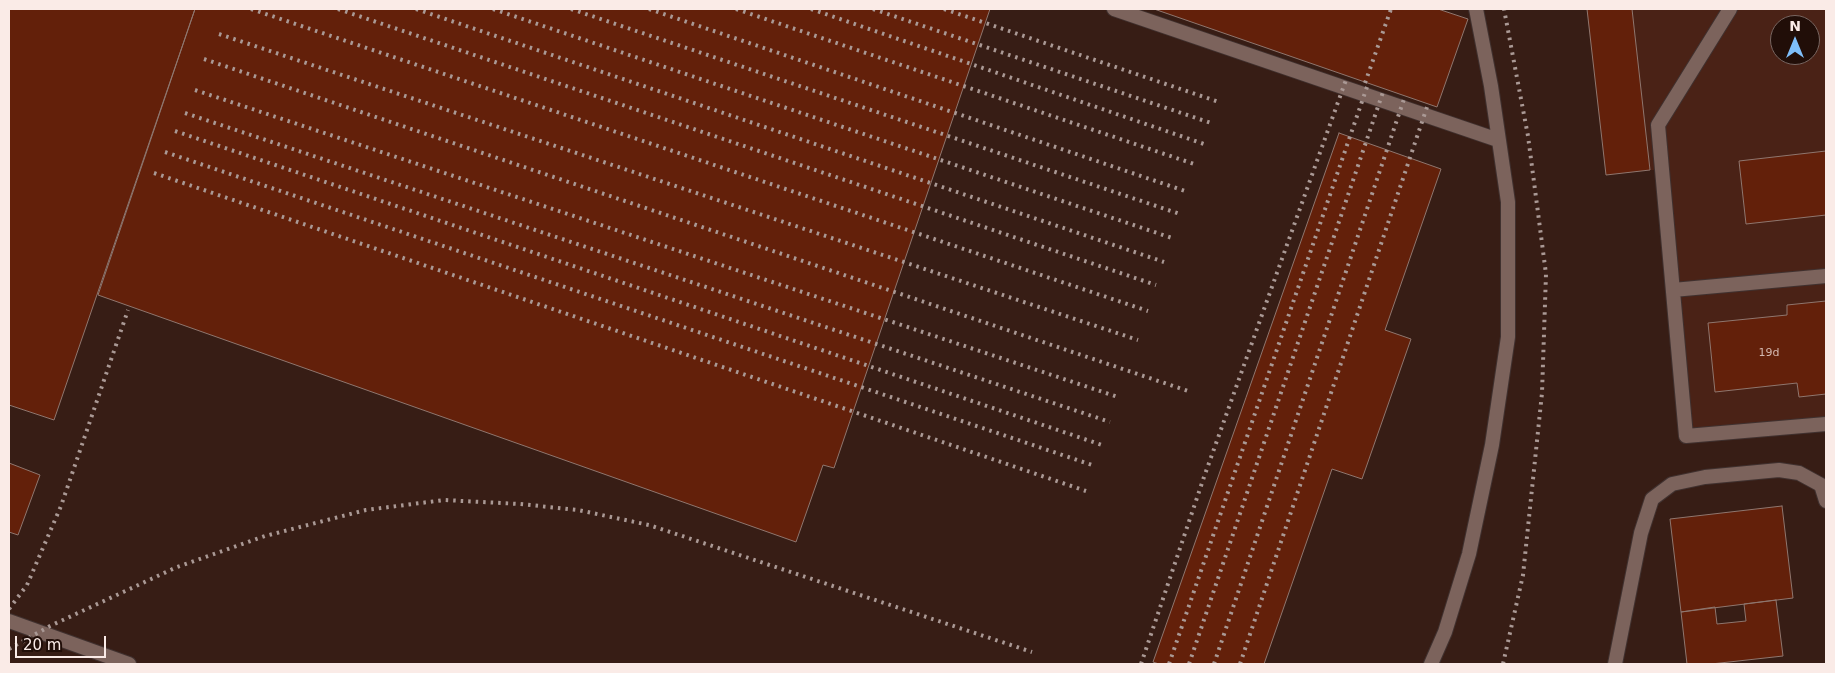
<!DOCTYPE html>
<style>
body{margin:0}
#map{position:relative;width:1835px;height:673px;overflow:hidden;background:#2b1711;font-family:"DejaVu Sans",sans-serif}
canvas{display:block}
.frame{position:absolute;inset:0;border:10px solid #faebe7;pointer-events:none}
.north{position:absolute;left:1770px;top:15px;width:50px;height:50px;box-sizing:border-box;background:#210e08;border:1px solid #786661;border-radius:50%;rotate:0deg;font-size:14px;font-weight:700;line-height:20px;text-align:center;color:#faebe7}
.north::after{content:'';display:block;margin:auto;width:18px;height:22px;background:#7ebef9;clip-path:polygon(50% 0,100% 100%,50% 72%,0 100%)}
.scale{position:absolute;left:15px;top:636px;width:91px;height:22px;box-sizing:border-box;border:2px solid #faebe7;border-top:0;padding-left:6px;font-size:15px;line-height:18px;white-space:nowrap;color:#faebe7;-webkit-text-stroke:4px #210e08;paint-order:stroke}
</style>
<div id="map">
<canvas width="1835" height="673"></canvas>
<div class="frame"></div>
<div class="north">N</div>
<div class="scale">20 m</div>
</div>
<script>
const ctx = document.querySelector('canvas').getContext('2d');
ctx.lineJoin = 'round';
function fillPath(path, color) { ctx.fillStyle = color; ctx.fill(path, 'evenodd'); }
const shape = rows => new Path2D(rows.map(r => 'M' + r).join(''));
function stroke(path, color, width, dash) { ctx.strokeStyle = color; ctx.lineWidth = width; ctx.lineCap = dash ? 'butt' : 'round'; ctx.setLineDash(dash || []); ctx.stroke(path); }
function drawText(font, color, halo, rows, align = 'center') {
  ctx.font = font + ' "DejaVu Sans",sans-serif'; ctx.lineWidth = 4.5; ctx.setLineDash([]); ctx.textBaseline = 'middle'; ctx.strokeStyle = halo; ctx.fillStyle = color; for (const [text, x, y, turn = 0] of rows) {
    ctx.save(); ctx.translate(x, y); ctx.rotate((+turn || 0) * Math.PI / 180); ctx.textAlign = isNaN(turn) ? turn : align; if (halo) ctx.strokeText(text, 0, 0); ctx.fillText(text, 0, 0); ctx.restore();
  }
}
const built = shape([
 [9,9,1826,9,1826,664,9,664],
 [1780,25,1810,25,1810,55,1780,55]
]);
const green = shape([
 [1632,9,1826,9,1826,424,1686,436,1662,170,1650,170],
 [1780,25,1810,25,1810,55,1780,55]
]);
const building = shape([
 [9,9,195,9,54,420,9,405,9,9],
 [195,9,990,9,834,468,823,465,796,542,98,295,195,9],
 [1154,9,1438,9,1468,19,1437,107,1154,9],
 [1587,9,1632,9,1650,170,1606,175,1587,9],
 [1339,133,1441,169,1385,330,1411,339,1362,479,1332,469,1264,664,1159,664,1153,662,1339,133],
 [1826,151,1826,215,1746,224,1739,161,1826,151],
 [1826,301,1826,394,1799,397,1797,383,1715,392,1708,323,1787,315,1787,305,1826,301],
 [9,463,40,475,18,535,9,532,9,463],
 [1782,506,1793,598,1681,612,1670,519,1782,506],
 [1776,600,1783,656,1711,664,1687,664,1681,612,1715,607,1717,624,1746,621,1744,604,1776,600]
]);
const lane = shape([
 [1114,9,1498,140],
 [1730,9,1658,125,1686,436,1826,424],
 [1673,290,1826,276],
 [9,621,129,664],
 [1431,664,1445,632,1469,554,1492,445,1508,337,1508,202,1491,86,1476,9],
 [1615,664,1641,533,1652,499,1672,484,1705,477,1779,470,1799,473,1821,485,1826,501]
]);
const rail = shape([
 [251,9,1148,311],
 [338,9,1156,285],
 [416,9,1164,262],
 [493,9,1172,238],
 [571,9,1180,214],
 [649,9,1188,192],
 [736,9,1197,165],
 [811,9,1204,144],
 [873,9,1211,123],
 [944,9,1219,102],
 [219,34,1138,340],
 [204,59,1191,392],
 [1365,83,1391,9],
 [195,90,1118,397],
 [185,113,1110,422],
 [175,131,1102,445],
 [165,152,1095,466],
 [154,173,1086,491],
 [9,609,27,585,61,506,128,310],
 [9,649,50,626,177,567,265,536,366,510,444,500,520,504,578,510,649,525,1032,652],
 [1141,664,1204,477,1347,77],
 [1169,664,1368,84],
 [1189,664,1384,89],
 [1214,664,1405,96],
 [1240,664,1428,104],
 [1503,664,1523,575,1542,393,1546,274,1528,136,1504,9]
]);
const numberNames = [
 ["19d",1769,353]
];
fillPath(built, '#371d15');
fillPath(green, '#4a2216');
fillPath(building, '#63200a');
stroke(building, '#8f766e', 1);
stroke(lane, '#40312f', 16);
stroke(lane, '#7c635c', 14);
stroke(rail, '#aa9995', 4, [2.5, 5]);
drawText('11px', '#d4b8b0', null, numberNames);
</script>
